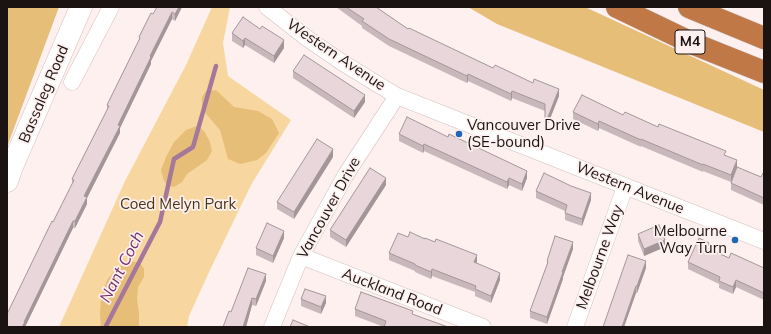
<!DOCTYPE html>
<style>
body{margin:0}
#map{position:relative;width:771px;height:334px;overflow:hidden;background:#fdf0ef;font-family:Mulish,sans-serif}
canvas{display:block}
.frame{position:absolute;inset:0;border:8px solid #1a1312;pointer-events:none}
</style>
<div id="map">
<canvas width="771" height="334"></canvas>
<div class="frame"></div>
</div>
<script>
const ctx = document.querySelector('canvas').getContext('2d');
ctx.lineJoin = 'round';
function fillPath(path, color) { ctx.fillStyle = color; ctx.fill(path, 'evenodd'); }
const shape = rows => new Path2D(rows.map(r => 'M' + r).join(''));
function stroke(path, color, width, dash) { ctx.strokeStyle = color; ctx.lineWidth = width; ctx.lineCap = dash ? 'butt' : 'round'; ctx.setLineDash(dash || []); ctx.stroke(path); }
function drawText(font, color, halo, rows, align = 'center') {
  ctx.font = font + ' Mulish,sans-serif'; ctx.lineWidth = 3.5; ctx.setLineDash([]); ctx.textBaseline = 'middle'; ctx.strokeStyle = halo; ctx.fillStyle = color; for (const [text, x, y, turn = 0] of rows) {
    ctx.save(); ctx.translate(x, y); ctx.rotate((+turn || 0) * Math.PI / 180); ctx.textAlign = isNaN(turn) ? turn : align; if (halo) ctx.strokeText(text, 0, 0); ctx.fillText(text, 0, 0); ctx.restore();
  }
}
const green = shape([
 [212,7,230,7,223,43,228,76,291,120,251,185,210,270,189,316,187,327,59,327,125,181,186,65]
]);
const forest = shape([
 [7,7,59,7,7,147],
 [468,7,585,7,764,90,764,132,497,24],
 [216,90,234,107,258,111,272,119,279,133,266,153,257,160,240,164,228,159,220,130,202,109,202,97,206,91],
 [197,126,204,131,210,142,212,151,207,160,187,174,182,182,174,187,169,186,164,181,161,170,166,157,174,142,186,130],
 [131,261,140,263,144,269,144,277,138,287,137,299,139,313,139,327,101,327,100,315,101,297,107,280,118,267]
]);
const stream = shape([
 [107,327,106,326,160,222,174,159,193,147,216,66]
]);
const street = shape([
 [267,7,308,39,343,63,397,96,764,241],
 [72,82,111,7],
 [301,256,483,327],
 [272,327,301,256,345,176,397,96],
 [575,327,625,187]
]);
const secondary = shape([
 [7,181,11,169,81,7]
]);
const highway = shape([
 [617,7,694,44,764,72],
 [689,7,764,38]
]);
const wall = shape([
 [182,7,175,21,172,19,151,61,151,64,120,128,120,133,87,198,87,204,75,228,73,228,25,327,7,327,53,222,72,184,72,179,107,110,107,105,139,40,139,37,153,14],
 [336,7,376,7,408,29,493,68,559,96,546,129,545,129,545,111,512,98,511,101,468,81,467,83,389,46,362,28,362,26],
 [232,33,284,48,274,63,245,45,243,48,232,41],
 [293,71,365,102,354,118,293,78],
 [573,112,623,115,658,127,726,156,737,167,731,182,703,171,703,172,641,146,641,147,599,128,598,131,573,119],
 [399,134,527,178,522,191,509,185,507,189,424,151,423,153,399,141],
 [333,157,294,219,277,209,277,202],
 [764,173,764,205,731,190,731,183,761,177],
 [386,185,346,247,330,237,330,230],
 [536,191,591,200,582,226,565,220,565,211,536,198],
 [638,234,665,247,644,256,638,241],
 [408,237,477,262,477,263,500,280,491,303,475,296,475,292,432,276,431,279,415,272,415,271,389,260,389,253],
 [284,238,273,263,256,255,256,248],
 [573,249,563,277,563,279,547,324,530,318,530,311,547,265,547,261],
 [709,249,729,258,764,268,764,300,736,287,733,294,719,288,719,284,688,269,688,262],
 [646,268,637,293,636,293,624,327,603,327],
 [266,281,256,306,252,305,246,327,223,327,231,312],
 [301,299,326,303,321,314,301,306],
 [355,309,413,314,384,327,355,316]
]);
const shadedWall = shape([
 [179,7,182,7,175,21,175,14],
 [172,12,172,19,151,61,151,64,120,128,120,133,87,198,87,204,75,228,75,221,84,196,150,56],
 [245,38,245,45,243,48,243,41],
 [284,40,284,48,274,63,274,56],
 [468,74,468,81,467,83,467,76],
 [559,89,559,96,546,129,546,122],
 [512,91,512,98,511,101,511,94],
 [365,95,365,102,354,118,354,111],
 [599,121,599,128,598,131,598,124],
 [424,144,424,151,423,153,423,146],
 [333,149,333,157,294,219,294,212],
 [737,160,737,167,731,182,731,175],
 [527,171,527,178,522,191,522,184],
 [386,178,386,185,346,247,346,240],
 [509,178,509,185,507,189,507,182],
 [591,193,591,200,582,226,582,219],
 [73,221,73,228,25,327,22,327,24,322],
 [284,231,284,238,273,263,273,256],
 [665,240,665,247,644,256,644,249],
 [573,242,573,249,563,277,563,279,547,324,547,317],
 [477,255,477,262,474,269,474,262],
 [646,261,646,268,637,293,637,286],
 [432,269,432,276,431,279,431,272],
 [500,273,500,280,491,303,491,296],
 [266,274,266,281,256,306,256,299],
 [736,280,736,287,733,294,733,287],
 [636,286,636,293,624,327,622,327],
 [326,296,326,303,321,314,321,307],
 [252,298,252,305,246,327,243,327]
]);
const building = shape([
 [157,7,179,7,175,14,172,12,150,56,151,57,118,125,120,126,84,196,87,197,75,221,73,221,24,322,25,322,22,327,7,327,7,314,52,221,53,222,74,180,72,179,109,106,107,105,140,38,139,37,151,13,153,14,157,7],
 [346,7,376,7,408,29,409,28,493,68,495,65,533,83,534,79,559,89,546,122,545,122,545,104,512,91,511,94,468,74,467,76,389,39,362,21,364,19,346,7],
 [243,17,260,29,262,26,284,40,274,56,245,38,243,41,232,33,243,17],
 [304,55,365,95,354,111,293,71,304,55],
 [582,95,623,115,625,112,658,127,659,124,726,151,724,155,737,160,731,175,703,164,703,165,641,139,641,140,599,121,598,124,573,112,582,95],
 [407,117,448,137,449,134,527,171,522,184,509,178,507,182,424,144,423,146,399,134,407,117],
 [317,139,333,149,294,212,277,202,317,139],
 [737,167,761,177,763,173,764,173,764,198,731,183,737,167],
 [370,168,386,178,346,240,330,230,370,168],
 [544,173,571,186,591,193,582,219,565,213,567,205,536,191,544,173],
 [267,223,284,231,273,256,256,248,267,223],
 [659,225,665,240,644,249,638,234,659,225],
 [410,232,425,239,425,238,435,242,436,239,477,255,474,262,500,273,491,296,475,289,476,286,432,269,431,272,415,265,415,264,389,253,398,233,408,237,410,232],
 [555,236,573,242,562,272,563,272,547,317,530,311,548,262,547,261,555,236],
 [699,238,709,243,707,248,729,258,731,253,764,268,764,293,736,280,733,287,719,281,720,277,688,262,699,238],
 [628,255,646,261,637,286,636,286,622,327,603,327,628,255],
 [248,268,266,274,256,299,252,298,243,327,223,327,229,311,231,312,248,268],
 [305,289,326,296,321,307,301,299,305,289],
 [361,292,413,311,412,314,448,327,384,327,386,321,355,309,361,292],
 [293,320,310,327,290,327,293,320]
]);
const markers = [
 [459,134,4,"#1e67b6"],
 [735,240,4,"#1e67b6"]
];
const shields = [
 [690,42,30]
];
const shieldNames = [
 ["M4",690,42]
];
const streetNames = [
 ["Western Avenue",336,55,34],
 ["Bassaleg Road",44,94,-67],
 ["Western Avenue",630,188,22],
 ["Vancouver Drive",329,208,-61],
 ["Melbourne Way",600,257,-70],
 ["Auckland Road",392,292,21]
];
const poiNames = [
 ["Vancouver Drive",467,125],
 ["(SE-bound)",467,142],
 ["Melbourne",727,231,"right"],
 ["Way Turn",727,248,"right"]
];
const parkNames = [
 ["Coed Melyn Park",178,204]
];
const waterNames = [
 ["Nant Coch",122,267,-63]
];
fillPath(green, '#f8d69f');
fillPath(forest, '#e6be78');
stroke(stream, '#a5779a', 4.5);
stroke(street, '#d4c0bd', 17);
stroke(secondary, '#d4c0bd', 23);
stroke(highway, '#d1d0d0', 23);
stroke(street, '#fff', 16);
stroke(secondary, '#fff', 22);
stroke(highway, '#c07847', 22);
fillPath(wall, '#c8b8bc');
fillPath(shadedWall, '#a39699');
fillPath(building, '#e9d6db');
stroke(building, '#a39699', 1);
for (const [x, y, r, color] of markers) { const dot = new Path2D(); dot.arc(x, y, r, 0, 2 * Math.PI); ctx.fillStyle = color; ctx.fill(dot); stroke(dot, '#fdf0ef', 1.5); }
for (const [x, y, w] of shields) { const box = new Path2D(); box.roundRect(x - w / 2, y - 12, w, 24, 3); ctx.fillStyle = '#fdf0ef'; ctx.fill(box); stroke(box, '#1a1312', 1); }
drawText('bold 14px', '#1a1312', null, shieldNames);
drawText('15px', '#1a1312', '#fdf0ef', streetNames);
drawText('15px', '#1a1312', '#fdf0ef', poiNames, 'left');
drawText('15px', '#483618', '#fdf0ef', parkNames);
drawText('italic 16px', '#792f6d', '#fdf0ef', waterNames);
</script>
